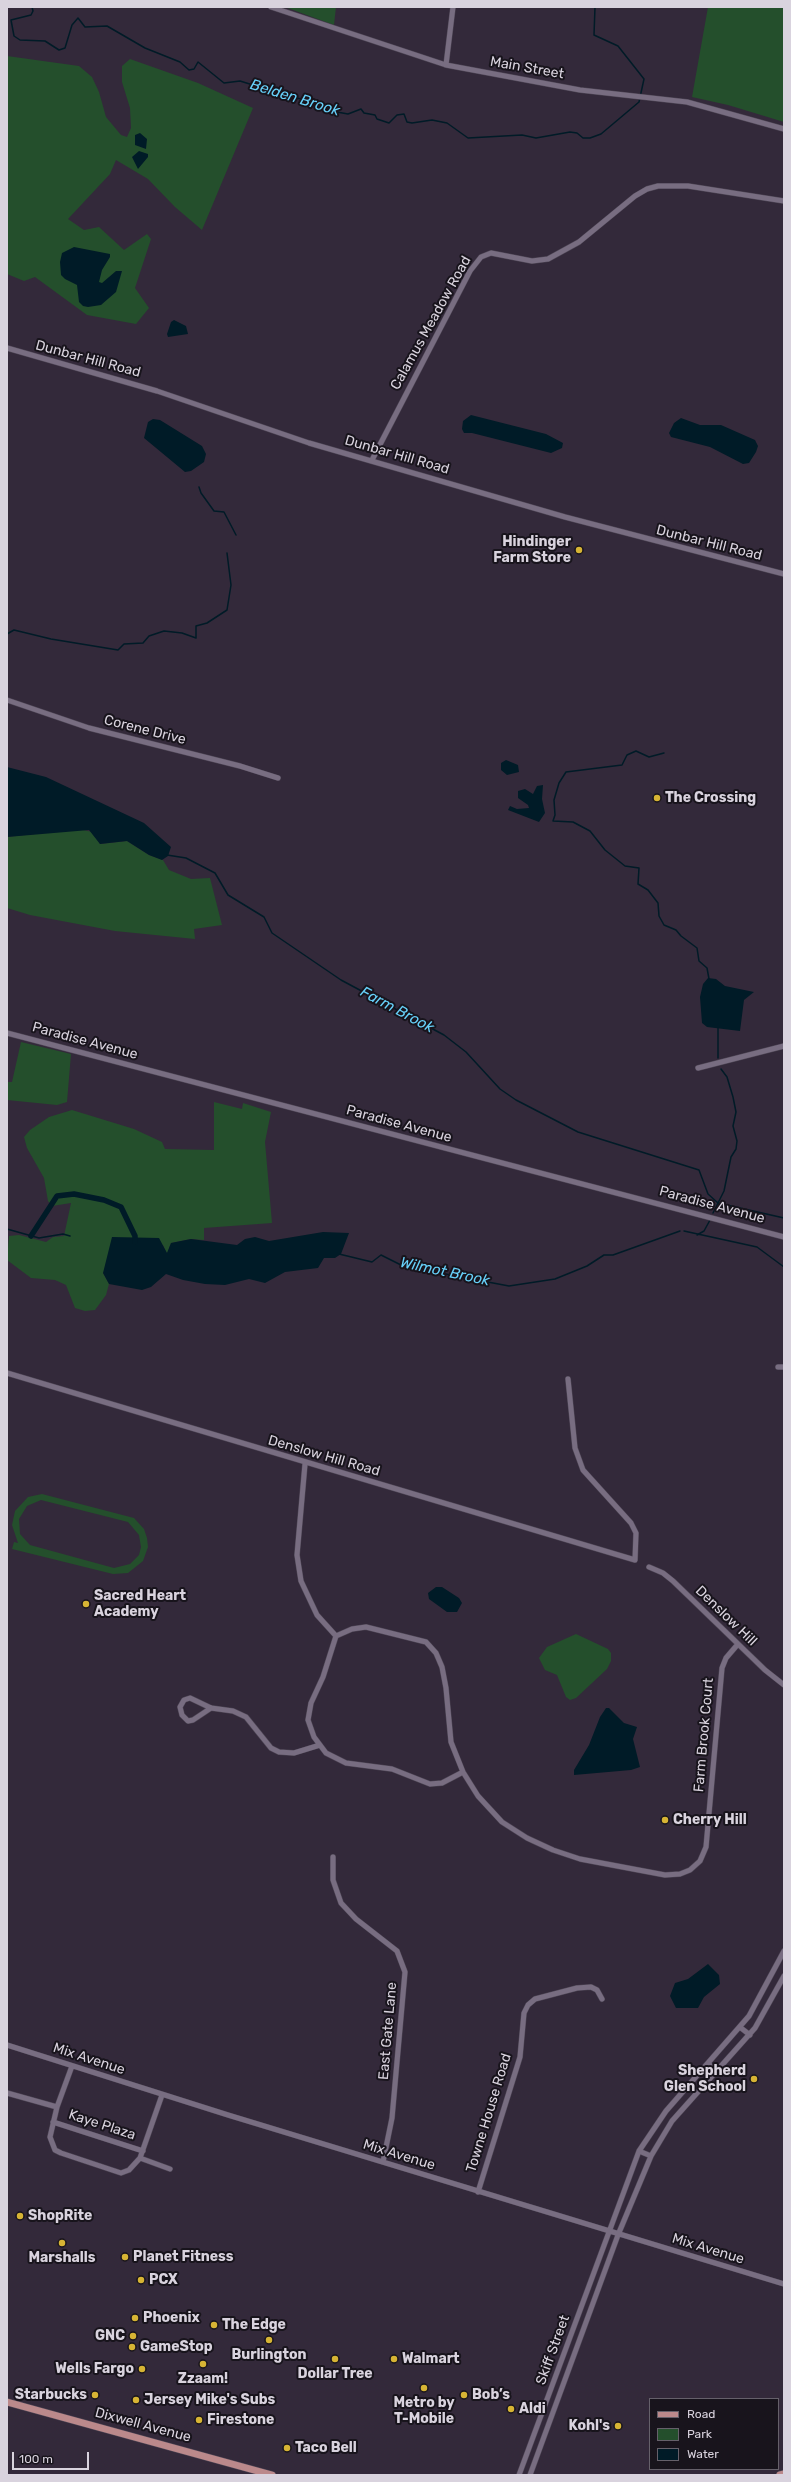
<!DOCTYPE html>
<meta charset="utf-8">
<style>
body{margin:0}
#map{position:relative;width:791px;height:2482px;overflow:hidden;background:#33293a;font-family:Rubik,sans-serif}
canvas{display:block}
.frame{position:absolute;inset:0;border:8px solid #d9d3de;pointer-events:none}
.legend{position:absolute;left:649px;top:2398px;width:130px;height:72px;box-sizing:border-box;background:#18141c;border:1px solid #65606a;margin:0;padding:5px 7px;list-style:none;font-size:12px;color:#d9d3de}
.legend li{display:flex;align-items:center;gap:8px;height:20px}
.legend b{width:20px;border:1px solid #65606a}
.scale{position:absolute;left:12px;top:2452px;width:77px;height:18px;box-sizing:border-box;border:2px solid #d9d3de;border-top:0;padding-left:5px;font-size:12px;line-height:14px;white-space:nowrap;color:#d9d3de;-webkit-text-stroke:3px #18141c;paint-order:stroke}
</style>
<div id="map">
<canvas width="791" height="2482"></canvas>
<div class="frame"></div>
<ul class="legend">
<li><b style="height:5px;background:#bb898b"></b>Road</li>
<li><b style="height:11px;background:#244f2c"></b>Park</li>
<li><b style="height:11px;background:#001b27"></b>Water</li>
</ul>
<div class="scale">100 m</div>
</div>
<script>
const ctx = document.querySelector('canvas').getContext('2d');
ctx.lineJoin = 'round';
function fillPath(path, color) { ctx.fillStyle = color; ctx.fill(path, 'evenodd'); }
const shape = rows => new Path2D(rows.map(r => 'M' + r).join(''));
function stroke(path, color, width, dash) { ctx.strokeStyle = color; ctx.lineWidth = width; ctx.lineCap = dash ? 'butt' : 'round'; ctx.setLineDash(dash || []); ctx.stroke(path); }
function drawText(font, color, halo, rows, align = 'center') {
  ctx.font = font + ' Rubik,sans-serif'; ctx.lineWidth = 4; ctx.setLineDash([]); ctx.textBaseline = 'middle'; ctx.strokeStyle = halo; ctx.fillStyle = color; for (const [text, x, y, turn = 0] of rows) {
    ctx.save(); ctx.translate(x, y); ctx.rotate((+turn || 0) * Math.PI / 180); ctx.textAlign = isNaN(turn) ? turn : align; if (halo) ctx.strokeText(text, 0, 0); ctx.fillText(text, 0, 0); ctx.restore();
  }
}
const green = shape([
 [285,7,336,7,334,25,304,14],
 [708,7,784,7,784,122,728,105,692,97],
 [7,56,79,66,92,77,99,92,106,117,121,135,127,137,131,128,130,108,122,82,122,66,130,59,198,83,253,108,202,230,175,207,148,179,116,160,110,174,68,219,84,230,99,227,124,250,147,234,151,239,135,288,149,308,136,324,87,315,35,277,24,281,7,274],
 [79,829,92,832,100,844,127,841,149,855,163,860,169,870,191,879,210,878,222,925,194,929,195,939,115,931,30,915,7,908,7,837],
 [21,1042,71,1054,67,1102,57,1105,7,1100,7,1082,12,1082],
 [214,1102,242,1109,243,1103,271,1112,265,1142,272,1223,204,1228,204,1240,191,1239,171,1243,167,1254,163,1245,103,1273,109,1284,106,1295,95,1310,85,1311,75,1308,66,1285,55,1280,31,1278,7,1260,9,1236,19,1235,46,1242,53,1237,64,1236,71,1203,52,1206,48,1201,44,1178,27,1148,24,1137,30,1130,49,1117,72,1110,134,1129,162,1142,165,1149,214,1150],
 [42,1494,134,1518,144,1529,147,1538,148,1547,143,1561,128,1573,113,1574,12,1549,14,1542,18,1543,12,1525,15,1511,28,1497],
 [41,1500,128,1522,139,1535,141,1547,139,1555,130,1564,114,1568,30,1545,20,1534,19,1519,27,1506],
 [576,1634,608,1649,611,1653,611,1661,607,1669,576,1698,570,1700,566,1697,557,1675,545,1670,539,1658,547,1647]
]);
const water = shape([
 [140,133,147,139,146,149,135,145,135,135],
 [139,151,148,154,148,157,138,169,132,157],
 [74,247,110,254,110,257,102,270,99,282,102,283,116,271,122,271,116,292,101,305,88,307,83,306,79,302,77,285,65,279,61,275,60,262,62,253],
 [174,320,186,326,188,334,168,337,167,334,171,322],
 [471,415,546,434,563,443,562,448,551,453,472,433,464,433,462,429,463,421],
 [681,418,700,425,721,425,755,440,758,446,756,452,749,463,743,464,710,447,671,437,669,433,674,423],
 [153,419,160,420,202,446,206,454,204,462,191,471,185,472,144,438,148,422],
 [506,760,518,765,519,772,507,775,501,770,501,763],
 [7,767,46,777,144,823,171,847,168,856,162,860,149,855,127,841,100,844,89,830,7,837],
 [543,785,542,799,545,813,539,822,508,810,510,806,517,809,529,808,528,805,518,798,518,791,525,789,533,794,537,786],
 [708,978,716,979,725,986,754,992,744,1000,740,1031,707,1027,702,1023,700,997,703,984],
 [323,1232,349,1233,341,1254,335,1258,324,1258,318,1268,285,1272,265,1283,249,1279,225,1285,205,1284,183,1280,166,1274,151,1287,142,1290,109,1284,103,1273,112,1237,159,1238,167,1253,171,1243,191,1239,237,1245,245,1239,255,1237,269,1241],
 [436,1587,442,1587,459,1598,462,1603,457,1612,447,1612,429,1599,428,1593],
 [606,1708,609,1708,624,1723,637,1727,633,1739,640,1767,631,1770,574,1775,574,1770,589,1745,600,1717],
 [708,1964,719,1975,720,1984,704,1997,698,2008,676,2008,670,1996,675,1983,688,1979]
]);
const stream = shape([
 [32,7,33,11,31,15,11,20,14,36,20,40,45,41,59,50,65,48,72,25,78,18,85,27,107,26,145,48,180,62,189,70,194,69,198,62,224,83,240,81,295,98,311,100,326,110,348,114,361,109,364,113,375,115,377,119,389,123,397,115,404,114,407,122,412,123,432,120,447,123,468,138,522,135,536,138,570,132,577,133,583,138,590,138,601,134,639,102,644,79,618,46,594,35,595,7],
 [199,487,201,493,214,511,224,512,236,535],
 [7,634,14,630,51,639,118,650,124,644,143,643,149,636,164,631,182,633,196,638,196,626,207,623,227,610,231,585,227,553],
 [664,753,649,757,636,751,627,755,622,765,566,772,559,783,554,800,555,815,553,821,573,822,590,831,605,850,625,866,639,868,638,884,648,890,658,903,659,916,664,925,676,930,681,936,697,948,699,961,707,968,709,979],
 [167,855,186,858,215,873,228,895,264,917,272,933,341,980,444,1035,466,1052,500,1089,516,1100,578,1132,699,1170,708,1194,718,1203,784,1218],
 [718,1028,718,1058],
 [713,1213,724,1191,731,1157,736,1149,737,1141,733,1126,736,1112,733,1097,727,1077,721,1069],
 [7,1229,39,1238,63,1234,70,1236],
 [684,1231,757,1247,784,1267],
 [697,1235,704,1231,710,1220],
 [339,1254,372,1262,381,1255,403,1266,509,1286,555,1279,587,1266,604,1255,613,1255,680,1231]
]);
const canal = shape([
 [31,1236,57,1196,74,1194,104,1200,121,1207,135,1236,135,1242]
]);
const minor = shape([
 [271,7,446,65,580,90,687,102,784,129],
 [446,65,453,7],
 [7,348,157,391,309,443,565,517,784,574],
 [372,460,470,271,481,257,491,253,532,261,548,259,579,242,635,196,647,189,658,186,688,186,784,201],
 [7,700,89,728,240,766,278,778],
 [7,1033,784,1237],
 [698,1068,784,1046],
 [778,1367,784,1367],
 [7,1373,635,1560,636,1533,631,1523,583,1470,575,1448,568,1379],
 [305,1464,297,1555,301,1581,317,1615,336,1636,352,1629,366,1627,426,1642,436,1653,442,1667,446,1688,451,1742,463,1772,478,1796,502,1822,527,1838,553,1850,580,1859,665,1875,680,1874,690,1870,700,1861,706,1847,722,1668,726,1658,738,1644],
 [649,1567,663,1573,673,1581,765,1670,784,1685],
 [336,1636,323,1677,311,1703,308,1720,314,1737,326,1753,346,1763,392,1769,430,1784,442,1783,463,1772],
 [211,1708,193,1720,188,1721,182,1715,180,1707,184,1700,190,1698,211,1708,233,1711,246,1717,271,1748,279,1752,294,1753,320,1745],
 [333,1857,333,1880,341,1903,356,1919,397,1951,405,1972,392,2118,383,2162],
 [741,2028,750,2035],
 [7,2045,228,2115,784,2284],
 [708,2063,716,2072],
 [7,2093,57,2107,72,2066],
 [162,2095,140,2158,170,2169],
 [57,2107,50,2137,55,2150,61,2153,121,2173,129,2170,140,2158],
 [53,2122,143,2151],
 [639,2151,651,2156],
 [478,2192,520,2057,524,2013,528,2005,535,1999,577,1988,591,1987,597,1990,602,1999],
 [519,2475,639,2151,666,2111,749,2016,784,1951],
 [530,2475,618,2235,651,2156,672,2121,755,2028,784,1976]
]);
const major = shape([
 [7,2402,272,2475],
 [780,2475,784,2474]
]);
const markers = [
 [579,550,4,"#d7b434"],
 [657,798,4,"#d7b434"],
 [86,1604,4,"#d7b434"],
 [665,1820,4,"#d7b434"],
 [754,2079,4,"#d7b434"],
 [20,2216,4,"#d7b434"],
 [62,2243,4,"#d7b434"],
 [125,2257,4,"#d7b434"],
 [141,2280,4,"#d7b434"],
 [135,2318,4,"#d7b434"],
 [214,2325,4,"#d7b434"],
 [133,2336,4,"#d7b434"],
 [269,2340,4,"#d7b434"],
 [132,2347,4,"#d7b434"],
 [335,2359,4,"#d7b434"],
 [394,2359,4,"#d7b434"],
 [203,2364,4,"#d7b434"],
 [142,2369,4,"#d7b434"],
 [424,2388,4,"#d7b434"],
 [95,2395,4,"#d7b434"],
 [464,2395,4,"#d7b434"],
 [136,2400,4,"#d7b434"],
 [511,2409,4,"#d7b434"],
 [199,2420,4,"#d7b434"],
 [618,2426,4,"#d7b434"],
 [287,2448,4,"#d7b434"]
];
const streetNames = [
 ["Main Street",527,68,10],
 ["Calamus Meadow Road",431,323,-61],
 ["Dunbar Hill Road",88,359,15],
 ["Dunbar Hill Road",397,455,16],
 ["Dunbar Hill Road",709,543,14],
 ["Corene Drive",145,730,14],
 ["Paradise Avenue",85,1041,15],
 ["Paradise Avenue",399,1124,15],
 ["Paradise Avenue",712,1205,15],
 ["Denslow Hill Road",324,1456,16],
 ["Denslow Hill",726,1616,44],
 ["Farm Brook Court",704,1735,-85],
 ["East Gate Lane",388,2031,-85],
 ["Mix Avenue",89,2059,18],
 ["Towne House Road",489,2113,-73],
 ["Kaye Plaza",102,2125,18],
 ["Mix Avenue",399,2155,17],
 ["Mix Avenue",708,2249,17],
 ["Skiff Street",553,2350,-70],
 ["Dixwell Avenue",143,2425,15]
];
const poiNames = [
 ["Hindinger",571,542,"right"],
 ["Farm Store",571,558,"right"],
 ["The Crossing",665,798],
 ["Sacred Heart",94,1596],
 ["Academy",94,1612],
 ["Cherry Hill",673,1820],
 ["Shepherd",746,2071,"right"],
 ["Glen School",746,2087,"right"],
 ["ShopRite",28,2216],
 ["Planet Fitness",133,2257],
 ["Marshalls",62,2258,"center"],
 ["PCX",149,2280],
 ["Phoenix",143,2318],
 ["The Edge",222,2325],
 ["GNC",125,2336,"right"],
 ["GameStop",140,2347],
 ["Burlington",269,2355,"center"],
 ["Walmart",402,2359],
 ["Wells Fargo",134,2369,"right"],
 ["Dollar Tree",335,2374,"center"],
 ["Zzaam!",203,2379,"center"],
 ["Starbucks",87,2395,"right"],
 ["Bob’s",472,2395],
 ["Jersey Mike's Subs",144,2400],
 ["Metro by",424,2403,"center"],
 ["T-Mobile",424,2419,"center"],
 ["Aldi",519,2409],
 ["Firestone",207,2420],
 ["Kohl's",610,2426,"right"],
 ["Taco Bell",295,2448]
];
const waterNames = [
 ["Belden Brook",295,98,17],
 ["Farm Brook",397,1010,28],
 ["Wilmot Brook",445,1272,12]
];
fillPath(green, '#244f2c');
fillPath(water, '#001b27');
stroke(stream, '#001b27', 1.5);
stroke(canal, '#001b27', 5.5);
stroke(minor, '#4f4756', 6);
stroke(major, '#4f4756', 8);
stroke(minor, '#786d81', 5);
stroke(major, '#bb898b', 7);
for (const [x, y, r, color] of markers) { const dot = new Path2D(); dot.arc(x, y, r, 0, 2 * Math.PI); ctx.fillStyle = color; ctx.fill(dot); stroke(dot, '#18141c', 1.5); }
drawText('14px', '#d9d3de', '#18141c', streetNames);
drawText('bold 14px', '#d9d3de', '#18141c', poiNames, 'left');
drawText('italic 15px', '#67d1fa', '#18141c', waterNames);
</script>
